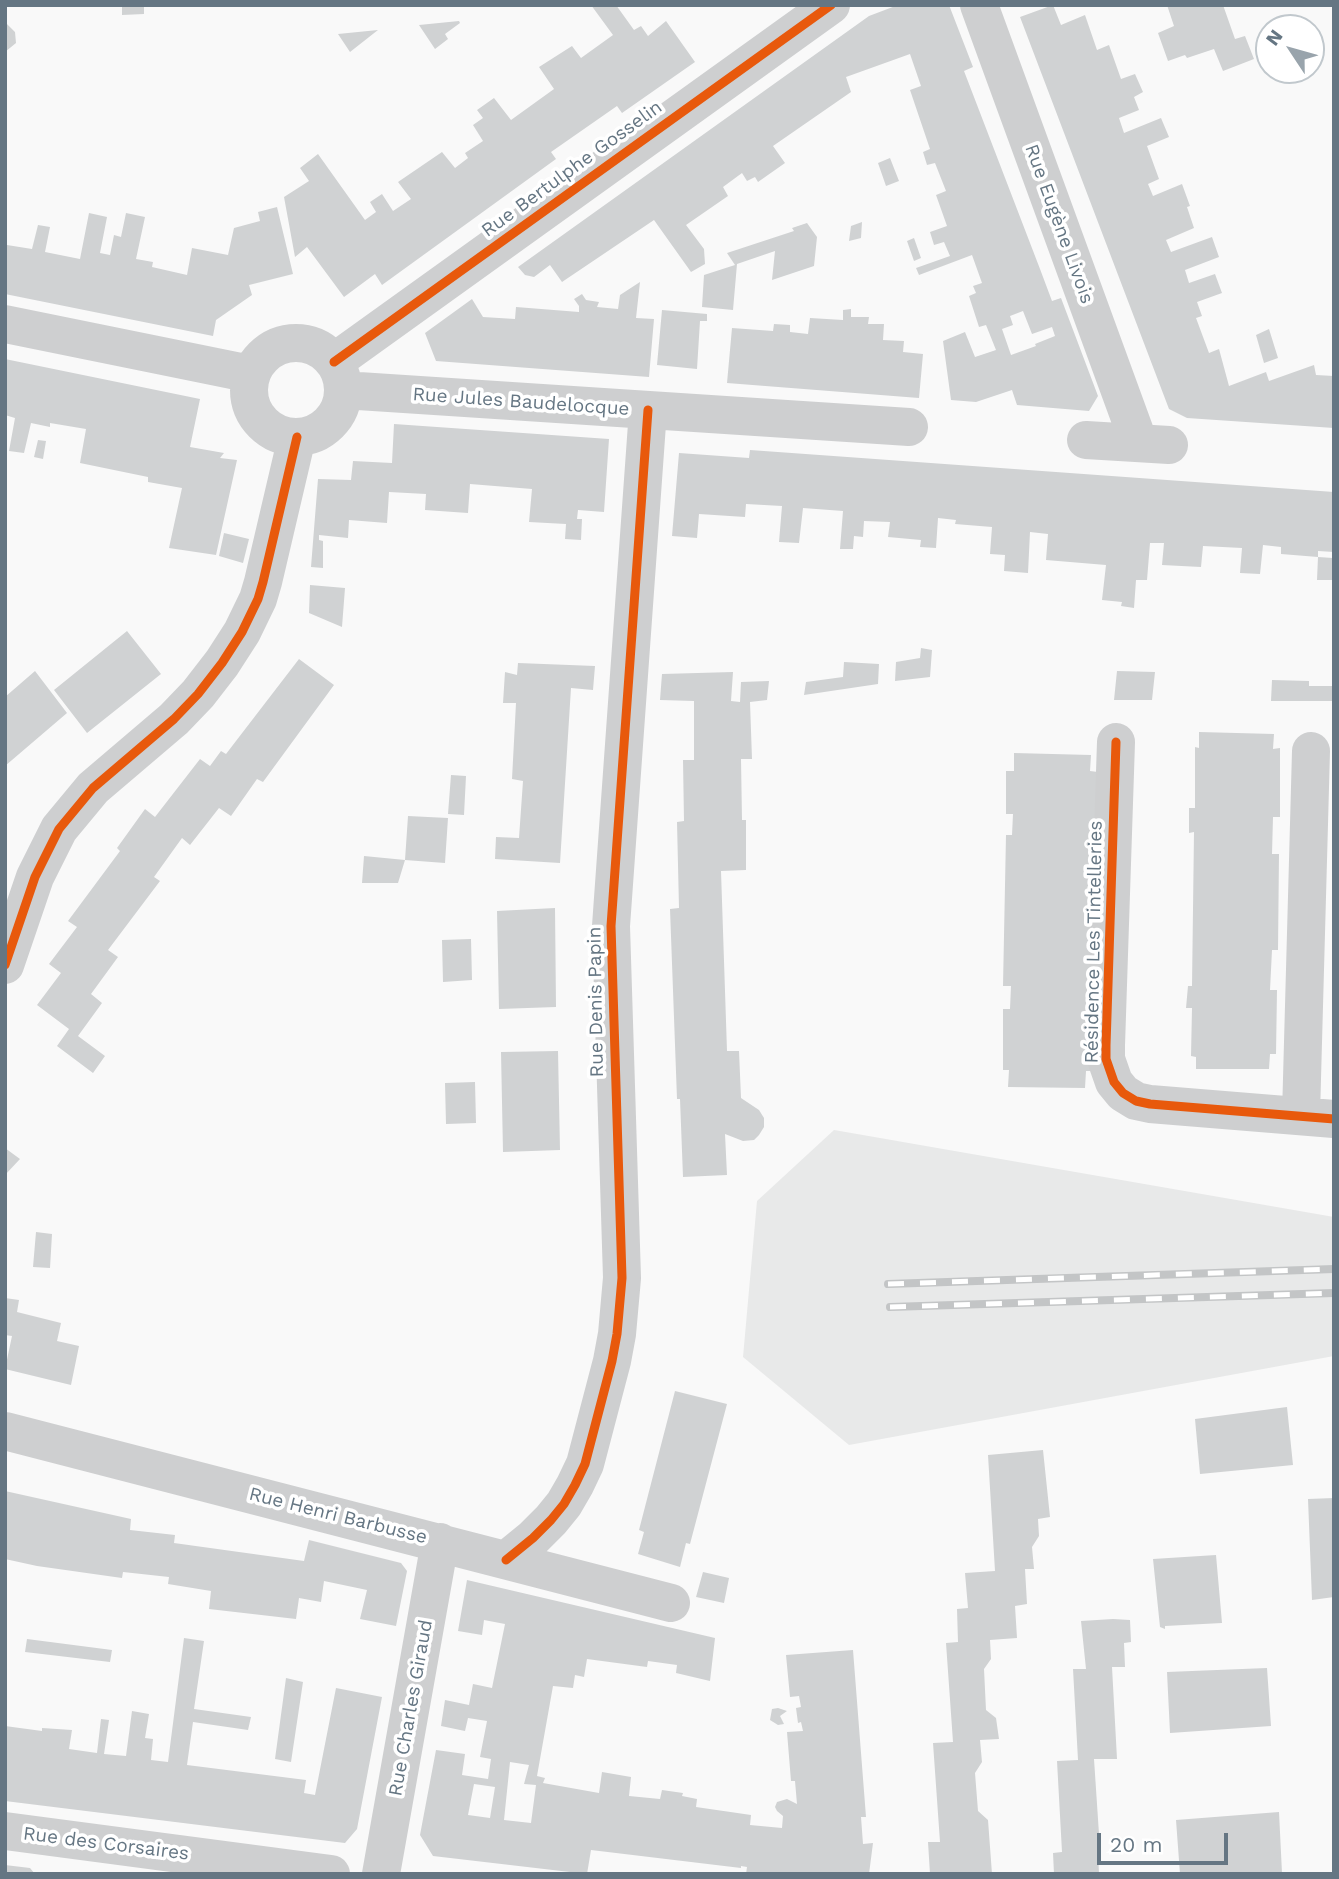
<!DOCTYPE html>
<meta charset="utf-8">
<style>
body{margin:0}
#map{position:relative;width:1339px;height:1879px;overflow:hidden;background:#f9f9f9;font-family:"Work Sans",sans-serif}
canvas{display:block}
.frame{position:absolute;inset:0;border:7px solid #657683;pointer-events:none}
.north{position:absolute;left:1255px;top:14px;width:70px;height:70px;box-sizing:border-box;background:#fff;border:2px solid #c1c8cd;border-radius:50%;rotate:306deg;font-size:19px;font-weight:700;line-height:28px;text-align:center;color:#657683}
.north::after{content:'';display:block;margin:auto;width:24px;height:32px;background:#99a4ac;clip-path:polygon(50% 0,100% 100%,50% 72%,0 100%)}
.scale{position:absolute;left:1097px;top:1833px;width:131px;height:32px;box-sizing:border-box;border:4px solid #657683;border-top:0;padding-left:9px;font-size:21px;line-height:24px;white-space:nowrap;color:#657683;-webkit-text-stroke:5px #fff;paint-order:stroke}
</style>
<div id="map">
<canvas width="1339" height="1879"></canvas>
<div class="frame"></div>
<div class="north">N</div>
<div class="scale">20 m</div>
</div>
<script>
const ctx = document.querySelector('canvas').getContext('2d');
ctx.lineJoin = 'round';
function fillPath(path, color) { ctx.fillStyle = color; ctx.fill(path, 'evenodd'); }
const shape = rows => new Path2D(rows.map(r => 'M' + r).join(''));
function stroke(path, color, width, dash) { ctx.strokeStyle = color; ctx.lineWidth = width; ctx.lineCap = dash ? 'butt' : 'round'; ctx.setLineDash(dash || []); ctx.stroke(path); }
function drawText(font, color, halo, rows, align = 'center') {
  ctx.font = font + ' "Work Sans",sans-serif'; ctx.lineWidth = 7; ctx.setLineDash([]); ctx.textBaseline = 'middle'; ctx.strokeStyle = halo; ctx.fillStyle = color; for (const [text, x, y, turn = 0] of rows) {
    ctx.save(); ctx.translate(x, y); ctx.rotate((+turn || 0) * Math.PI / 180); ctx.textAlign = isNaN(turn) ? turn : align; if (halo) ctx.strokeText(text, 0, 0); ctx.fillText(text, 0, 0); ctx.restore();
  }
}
const built = shape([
 [834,1130,1334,1217,1334,1356,849,1445,743,1357,757,1201]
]);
const building = shape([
 [591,5,616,5,634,30,641,26,648,36,666,21,695,62,622,113,617,106,551,152,556,159,382,285,375,274,344,297,307,247,295,257,284,197,309,181,300,168,318,154,365,220,376,212,370,202,382,194,393,211,411,199,398,182,442,152,455,168,468,158,465,153,483,141,473,125,483,118,477,110,494,98,511,120,554,89,539,67,572,46,581,58,613,35],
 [898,5,949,5,973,67,964,71,1040,269,1052,301,1061,298,1098,396,1089,411,1017,405,1012,390,976,402,951,400,943,341,965,332,975,357,996,350,986,325,979,327,969,296,976,293,973,286,982,283,972,255,919,275,916,268,950,256,944,242,934,245,930,232,947,226,936,195,946,191,935,163,927,165,923,152,930,149,910,90,921,86,910,54,846,77,851,92,773,146,785,163,758,182,755,177,747,181,742,173,723,187,728,196,686,225,704,249,705,264,691,272,654,220,562,282,550,265,534,277,525,275,518,267,869,16],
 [1023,311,1032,334,1052,327,1055,336,1035,344,1036,346,1011,355,1002,329,1013,325,1010,316],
 [1053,5,1061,25,1085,15,1097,50,1109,45,1121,79,1135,74,1143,92,1134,97,1139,110,1119,118,1124,133,1161,118,1169,137,1147,146,1159,179,1148,184,1153,196,1182,184,1190,206,1187,207,1194,228,1166,240,1171,252,1212,237,1219,257,1185,270,1189,283,1215,274,1222,293,1197,302,1202,316,1196,318,1209,353,1219,349,1229,386,1266,372,1269,381,1314,365,1316,375,1334,376,1334,428,1187,418,1169,409,1020,17],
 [1167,5,1223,5,1235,39,1245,36,1254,59,1223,71,1214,49,1187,58,1185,55,1168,61,1158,33,1174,26],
 [122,7,144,7,144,14,122,15],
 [459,21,460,23,445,34,448,39,435,49,419,25],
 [5,22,15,32,16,43,5,52],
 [378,30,350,52,338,34],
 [890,158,899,181,886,186,878,163],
 [277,207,293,274,249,285,252,295,216,320,213,336,5,294,7,245,32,249,38,225,50,227,45,252,80,259,89,213,107,217,100,253,110,255,114,235,121,237,126,213,145,217,136,259,153,262,152,267,187,275,192,248,228,255,234,228,260,221,258,212],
 [862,222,861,238,849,241,851,226],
 [807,223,817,237,814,266,772,280,775,251,737,264,733,310,702,307,704,275,735,265,727,253,794,231,792,228],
 [914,238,921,258,914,261,907,241],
 [640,282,636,318,654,319,649,377,436,361,425,333,472,299,483,317,515,319,516,307,579,312,579,306,574,299,582,294,586,300,599,302,597,307,618,309,620,295],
 [851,309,851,317,869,317,868,324,884,324,883,340,904,341,903,352,923,354,919,398,727,383,732,328,773,331,774,324,790,325,790,332,808,334,810,318,843,320,843,310],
 [662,310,707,314,707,321,700,321,697,369,657,365],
 [1269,329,1278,358,1264,363,1256,335],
 [5,359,200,399,190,447,224,453,220,458,237,460,216,555,169,548,182,488,148,482,148,477,80,463,86,429,50,423,50,427,31,423,24,453,9,451,15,418,5,415],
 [394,424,609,439,604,512,578,510,577,519,582,519,581,540,565,539,566,524,529,522,532,489,470,484,468,513,425,510,426,494,389,492,387,523,349,520,348,538,319,535,319,540,323,541,323,568,311,567,318,479,351,480,353,461,392,463],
 [38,440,46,441,43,459,34,457],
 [750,450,1334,492,1334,552,1318,551,1318,557,1281,554,1281,547,1263,545,1260,574,1240,573,1242,548,1203,546,1201,567,1162,565,1164,543,1150,543,1147,580,1136,580,1134,608,1121,606,1122,602,1102,600,1106,565,1046,560,1048,534,1030,532,1028,573,1004,571,1005,555,990,554,992,527,955,524,956,520,938,518,936,548,920,547,921,540,888,537,890,522,864,521,863,537,854,536,853,549,840,549,843,511,803,508,799,543,779,542,782,506,746,504,745,517,699,514,697,538,672,536,679,453,749,458],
 [224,533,249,539,243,563,219,556],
 [1318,557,1333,558,1332,580,1317,580],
 [310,585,345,588,342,627,309,613],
 [127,631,161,674,87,733,54,690],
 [921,648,932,650,930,677,895,681,896,662,920,658],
 [299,659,334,685,263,782,257,779,231,816,219,808,190,845,182,838,154,877,160,881,108,950,118,957,91,994,102,1003,78,1036,105,1056,93,1073,57,1046,69,1029,37,1005,61,973,49,964,77,927,68,921,120,851,117,848,145,809,155,817,200,759,210,766,221,751,226,754],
 [844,662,879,664,878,684,804,695,806,682,843,677],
 [518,663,595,666,593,690,571,688,560,863,495,859,496,837,519,838,523,781,512,779,516,703,503,703,505,672,517,675],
 [35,671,67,713,5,766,5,697],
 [1117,671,1155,672,1152,700,1114,700],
 [733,672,731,701,740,702,741,682,769,681,767,700,750,702,752,759,741,759,742,820,746,820,746,870,721,871,727,1051,739,1051,741,1098,759,1110,764,1118,764,1127,759,1135,754,1140,743,1141,725,1134,727,1175,683,1177,680,1099,677,1099,670,909,679,908,677,822,684,821,683,760,694,760,694,701,660,700,662,674],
 [1272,680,1309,681,1309,686,1334,686,1334,701,1271,701],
 [1199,732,1274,734,1273,749,1280,748,1280,817,1273,817,1272,854,1279,854,1278,950,1272,950,1270,990,1277,990,1276,1054,1270,1054,1269,1069,1196,1069,1196,1057,1191,1056,1192,1008,1186,1008,1188,986,1192,986,1194,832,1189,833,1189,808,1195,808,1195,747,1199,748],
 [1014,753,1091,755,1090,771,1098,772,1096,836,1089,836,1089,874,1097,874,1095,969,1088,969,1086,1010,1093,1010,1092,1071,1086,1071,1085,1088,1008,1087,1009,1070,1003,1070,1003,1009,1010,1009,1011,986,1003,986,1006,835,1012,835,1013,814,1006,814,1006,771,1014,771],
 [451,775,466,776,464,815,448,814],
 [408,816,448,818,445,863,405,860,398,883,362,883,364,856,405,860],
 [555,908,556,1007,499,1009,497,911],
 [471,939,472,980,443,982,442,940],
 [558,1051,560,1150,503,1152,501,1052],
 [475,1082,476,1123,446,1124,445,1083],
 [5,1148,20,1159,5,1175],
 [36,1232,52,1234,50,1268,33,1267],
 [5,1298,19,1300,17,1312,61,1323,57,1341,79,1346,71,1385,5,1369,12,1336,5,1335],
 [675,1391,727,1404,690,1544,686,1543,680,1567,638,1554,644,1532,639,1530],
 [1287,1407,1293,1465,1200,1474,1195,1419],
 [1043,1450,1050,1517,1038,1519,1039,1536,1032,1547,1034,1569,1025,1569,1027,1604,1015,1606,1017,1638,990,1640,991,1659,984,1669,986,1710,996,1718,999,1739,980,1740,982,1762,975,1773,978,1811,988,1820,992,1874,930,1874,928,1842,940,1842,933,1743,953,1742,946,1643,958,1642,957,1609,968,1608,965,1573,995,1571,988,1455],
 [5,1491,131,1519,130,1530,175,1535,174,1543,304,1561,309,1540,401,1563,407,1571,396,1626,360,1619,367,1590,324,1581,321,1602,299,1598,296,1619,209,1609,211,1591,168,1584,169,1577,123,1572,122,1578,37,1566,5,1559],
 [1334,1498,1334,1597,1312,1600,1308,1499],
 [1216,1555,1222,1623,1165,1626,1165,1629,1160,1627,1153,1559],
 [703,1572,729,1578,724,1603,696,1597],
 [467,1580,715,1638,710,1681,676,1673,677,1665,648,1661,647,1667,587,1659,584,1677,575,1675,573,1688,553,1686,537,1776,545,1778,543,1783,599,1793,602,1772,631,1777,629,1796,660,1799,662,1790,683,1793,682,1796,697,1799,696,1807,751,1815,750,1825,782,1828,783,1816,777,1811,775,1807,777,1802,787,1799,797,1804,795,1781,791,1781,787,1732,803,1731,801,1722,798,1723,796,1708,801,1707,799,1696,790,1697,786,1655,853,1650,866,1817,861,1817,863,1844,873,1843,869,1874,746,1874,747,1867,741,1866,741,1868,591,1850,587,1874,433,1856,420,1835,436,1750,465,1754,462,1775,488,1779,491,1759,480,1757,487,1721,468,1718,465,1731,441,1726,445,1700,469,1705,473,1684,492,1688,505,1624,484,1620,482,1635,458,1631],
 [510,1762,529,1765,524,1784,536,1785,531,1823,504,1820],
 [474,1784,495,1787,490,1818,468,1815],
 [1113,1619,1130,1620,1131,1642,1124,1643,1125,1667,1112,1667,1117,1759,1094,1759,1100,1849,1098,1850,1099,1874,1054,1874,1053,1853,1062,1852,1057,1761,1078,1760,1073,1669,1086,1669,1081,1621],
 [184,1638,204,1641,194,1709,251,1717,248,1730,193,1722,187,1765,306,1780,304,1793,315,1795,336,1688,382,1697,357,1829,345,1843,5,1801,5,1726,42,1731,42,1728,72,1730,69,1749,97,1753,101,1719,109,1720,104,1754,126,1756,132,1711,149,1714,145,1738,153,1739,151,1760,168,1762],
 [27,1639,112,1650,110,1662,25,1652],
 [1267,1668,1271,1726,1170,1733,1167,1672],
 [286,1678,303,1682,291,1762,275,1759],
 [778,1708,787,1711,780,1716,784,1724,778,1725,770,1720,772,1709],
 [1279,1812,1282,1873,1180,1874,1176,1820],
 [5,1865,30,1868,35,1874,5,1874]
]);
const minor = shape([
 [979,5,1139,443],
 [5,324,251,374],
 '249 390a47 47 0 1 1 94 0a47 47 0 1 1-94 0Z',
 [334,362,831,5],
 [343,390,909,427],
 [1086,440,1169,445],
 [1116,742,1106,1045,1106,1059,1114,1082,1123,1093,1136,1101,1150,1104,1334,1119],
 [5,965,35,877,59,829,93,788,174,719,198,694,222,663,242,632,258,599,263,582,297,437],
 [1301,1115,1311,751],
 [5,1431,671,1603],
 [506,1560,533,1538,551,1520,564,1504,575,1485,585,1464,612,1361,617,1334,622,1278,611,926,648,410],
 [5,1831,331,1874],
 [381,1874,440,1542]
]);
const rail = shape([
 [888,1284,1334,1269],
 [890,1307,1334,1293]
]);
const cycleway = shape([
 [334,362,831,5],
 [1116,742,1106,1045,1106,1059,1114,1082,1123,1093,1136,1101,1150,1104,1334,1119],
 [5,965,35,877,59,829,93,788,174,719,198,694,222,663,242,632,258,599,263,582,297,437],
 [506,1560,533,1538,551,1520,564,1504,575,1485,585,1464,612,1361,617,1334,622,1278,611,926,648,410]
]);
const streetNames = [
 ["Rue Bertulphe Gosselin",572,169,-36],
 ["Rue Eugène Livois",1059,224,70],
 ["Rue Jules Baudelocque",521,402,4],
 ["Résidence Les Tintelleries",1094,942,-89],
 ["Rue Denis Papin",596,1002,-91],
 ["Rue Henri Barbusse",338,1516,14],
 ["Rue Charles Giraud",411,1708,-80],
 ["Rue des Corsaires",106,1844,7]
];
fillPath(built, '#e8e9e9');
fillPath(building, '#d0d2d3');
stroke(minor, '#cecfd0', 38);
stroke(rail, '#c3c5c6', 8);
stroke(rail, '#fff', 5, [16]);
stroke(cycleway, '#e8590c', 9);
drawText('19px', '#657683', '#fff', streetNames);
</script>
